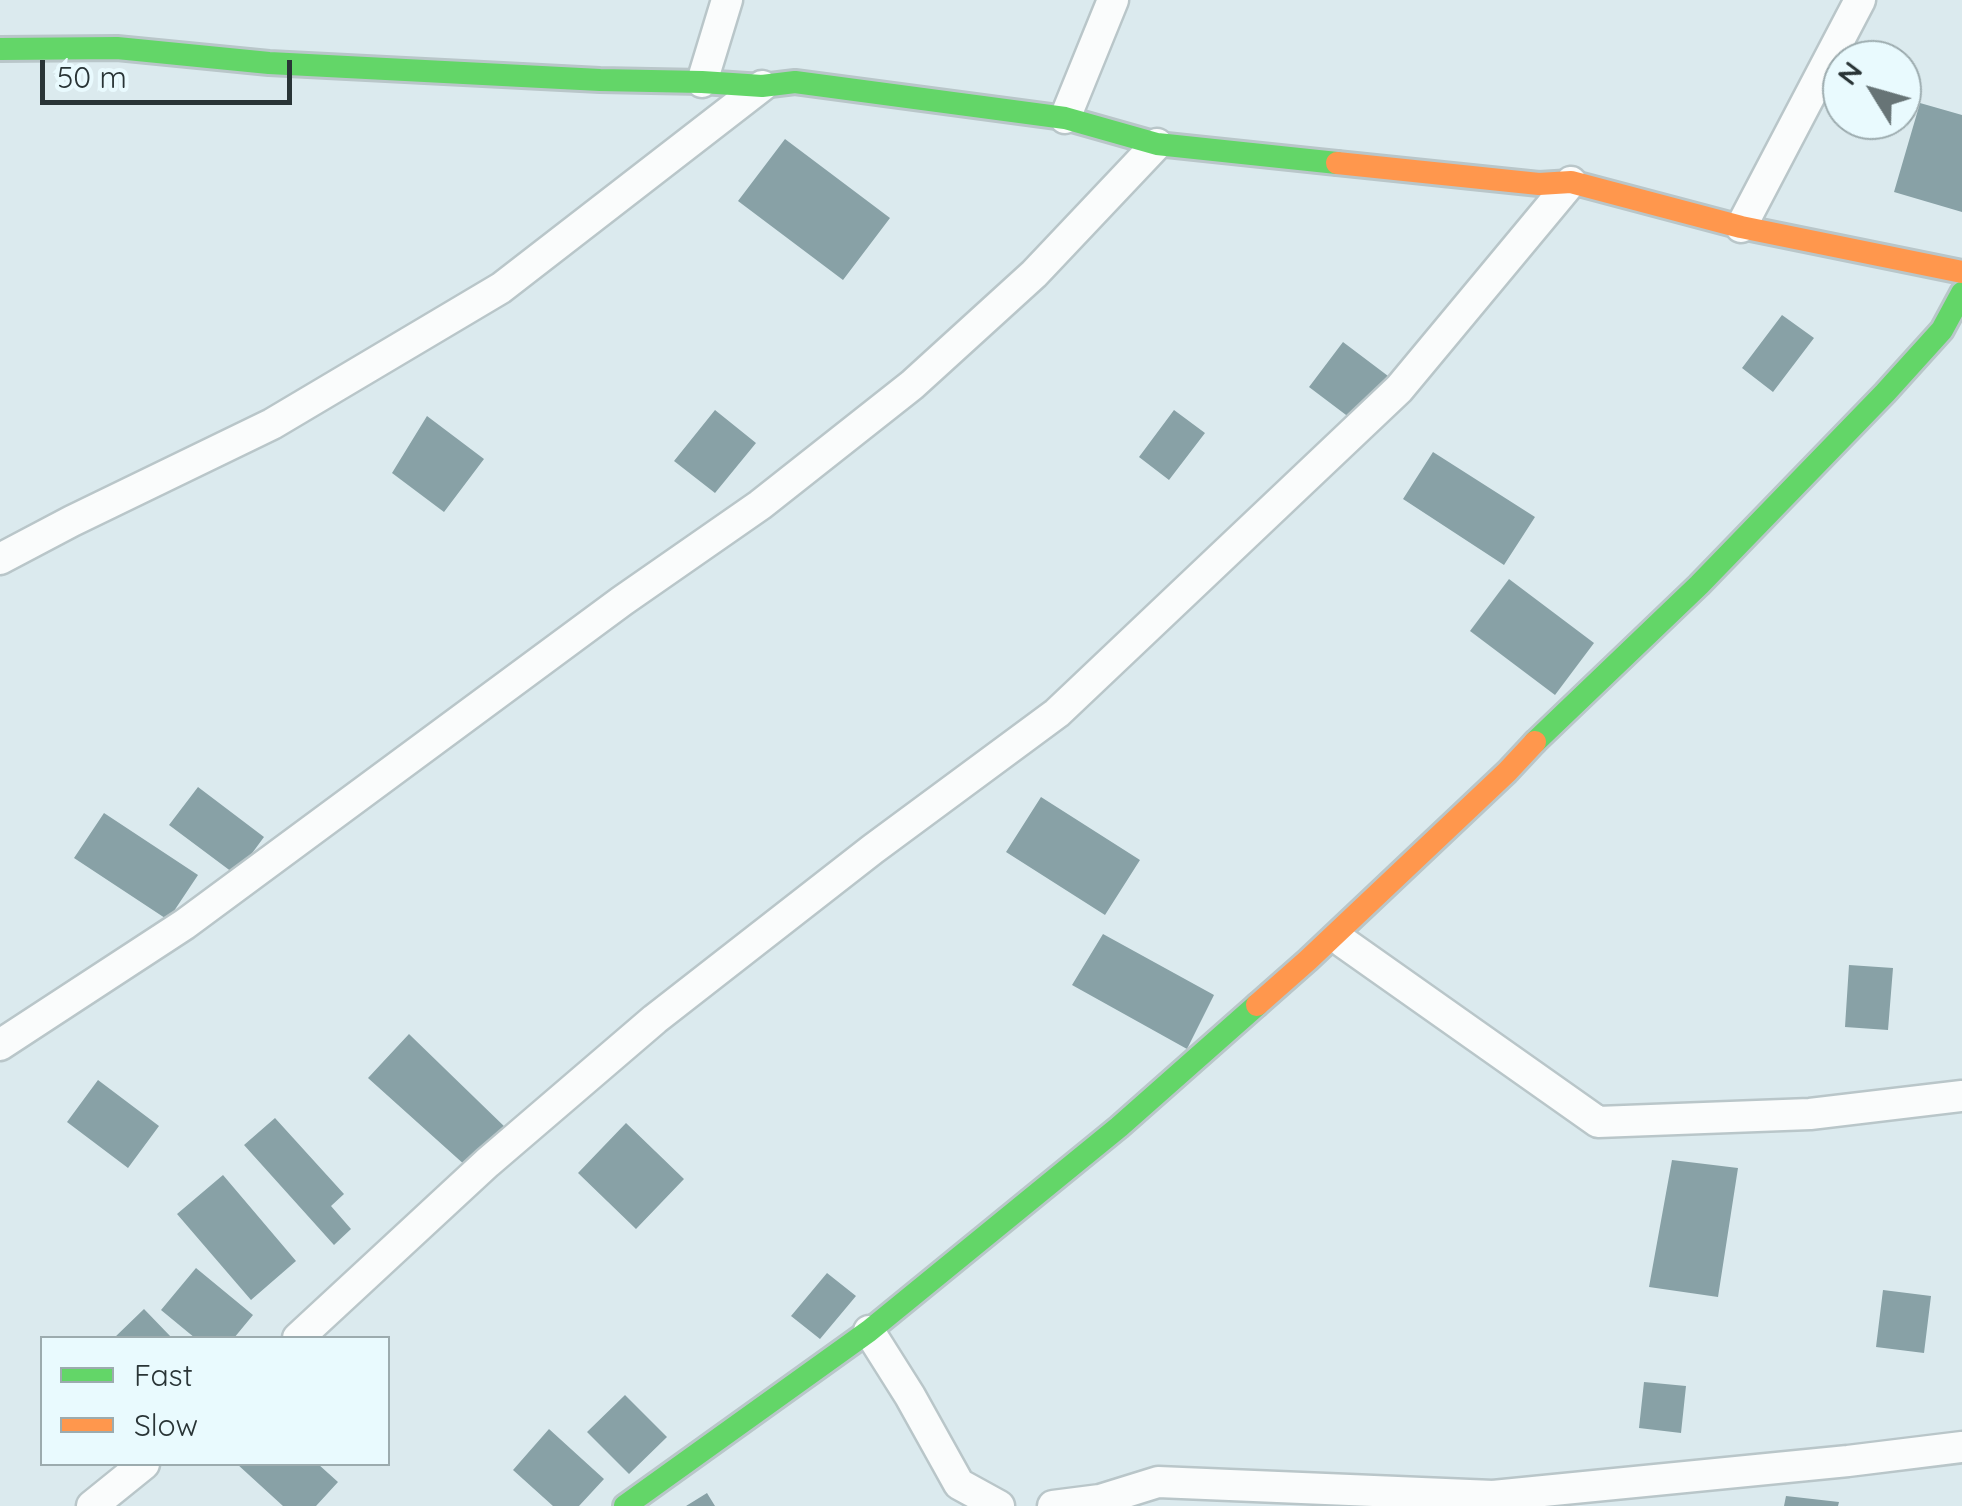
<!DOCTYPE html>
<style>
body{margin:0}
#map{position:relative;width:1962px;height:1506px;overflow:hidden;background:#dbeaee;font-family:Quicksand,sans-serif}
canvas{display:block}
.legend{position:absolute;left:40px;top:1336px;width:350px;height:130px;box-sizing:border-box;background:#e9fafe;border:2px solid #9cabae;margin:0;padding:12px 18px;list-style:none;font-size:30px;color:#293436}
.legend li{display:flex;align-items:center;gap:20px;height:50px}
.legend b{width:50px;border:2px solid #9cabae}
.north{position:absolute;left:1822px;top:40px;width:100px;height:100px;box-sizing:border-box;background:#e9fafe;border:2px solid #9cabae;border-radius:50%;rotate:307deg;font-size:28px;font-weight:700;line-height:40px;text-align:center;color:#293436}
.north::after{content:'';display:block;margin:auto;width:35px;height:45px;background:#677476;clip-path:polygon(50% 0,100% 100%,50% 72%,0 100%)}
.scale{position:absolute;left:40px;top:60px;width:252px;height:45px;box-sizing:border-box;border:5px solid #293436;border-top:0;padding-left:12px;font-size:30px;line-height:35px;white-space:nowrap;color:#293436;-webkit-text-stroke:8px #e9fafe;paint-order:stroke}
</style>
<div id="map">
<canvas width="1962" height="1506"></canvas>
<ul class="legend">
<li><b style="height:12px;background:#63d668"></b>Fast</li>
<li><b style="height:12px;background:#ff974d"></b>Slow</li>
</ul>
<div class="north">N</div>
<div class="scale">50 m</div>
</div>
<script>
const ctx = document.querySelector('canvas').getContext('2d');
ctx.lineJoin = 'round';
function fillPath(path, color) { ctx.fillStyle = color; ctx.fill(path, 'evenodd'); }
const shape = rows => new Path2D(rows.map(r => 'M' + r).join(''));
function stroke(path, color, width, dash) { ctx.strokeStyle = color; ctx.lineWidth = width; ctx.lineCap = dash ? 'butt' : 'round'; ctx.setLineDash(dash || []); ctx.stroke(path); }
const building = shape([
 [1920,103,1962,115,1962,212,1894,192],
 [785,139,890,218,843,280,738,201],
 [1782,315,1814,338,1773,392,1742,368],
 [1343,342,1392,379,1358,424,1309,387],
 [715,410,756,443,715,493,674,461],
 [1174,410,1205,433,1169,480,1139,457],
 [427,416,484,459,444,512,392,473],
 [1433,452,1535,517,1504,565,1403,499],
 [1509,579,1594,643,1555,695,1470,631],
 [198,787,264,837,236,875,169,825],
 [1041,797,1140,860,1105,915,1006,852],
 [104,813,198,875,168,920,74,858],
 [1103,934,1214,995,1187,1049,1072,985],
 [1849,965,1893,968,1888,1030,1845,1027],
 [409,1034,508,1130,466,1166,368,1078],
 [98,1080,159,1126,128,1168,67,1122],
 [275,1118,344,1194,331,1206,351,1229,334,1245,244,1145],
 [626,1123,684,1179,636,1229,578,1173],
 [1672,1160,1738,1168,1718,1297,1649,1287],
 [223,1175,296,1261,251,1300,177,1214],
 [196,1268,253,1315,234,1338,195,1338,161,1310],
 [827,1273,856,1296,820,1339,791,1316],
 [1883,1290,1931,1296,1924,1353,1876,1347],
 [144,1309,172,1338,114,1338],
 [1644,1382,1686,1386,1681,1433,1639,1428],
 [625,1395,667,1437,629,1474,587,1432],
 [549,1429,604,1479,579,1506,553,1506,513,1470],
 [237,1464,318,1464,338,1482,316,1506,283,1506],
 [707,1493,715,1506,686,1506],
 [1786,1496,1839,1502,1838,1506,1784,1506]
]);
const street = shape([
 [702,82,727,0],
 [1065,118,1113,0],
 [1741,227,1860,0],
 [0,559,72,521,272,424,501,288,762,86],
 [1343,942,1598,1122,1810,1114,1962,1096],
 [0,1045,185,924,622,601,760,505,912,385,1034,274,1157,144],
 [869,1331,910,1396,959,1484,999,1506],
 [298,1338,487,1163,655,1019,873,849,1057,713,1399,389,1571,182],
 [92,1506,144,1464],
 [1053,1506,1100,1500,1158,1482,1493,1496,1848,1461,1962,1447]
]);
const fast = shape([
 [0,49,117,48,269,63,600,80,702,82,762,86,795,82,1065,118,1157,144,1337,163],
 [1535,742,1699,585,1885,393,1942,330,1962,293],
 [625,1506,869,1331,1119,1127,1257,1005]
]);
const slow = shape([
 [1337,163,1539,184,1571,182,1741,227,1962,272],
 [1257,1005,1308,960,1507,772,1535,742]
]);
fillPath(building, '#88a1a6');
stroke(street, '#b9c6c9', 35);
stroke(fast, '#b9c6c9', 28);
stroke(slow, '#b9c6c9', 28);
stroke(street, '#fafcfc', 30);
stroke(fast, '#63d668', 22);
stroke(slow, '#ff974d', 22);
</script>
